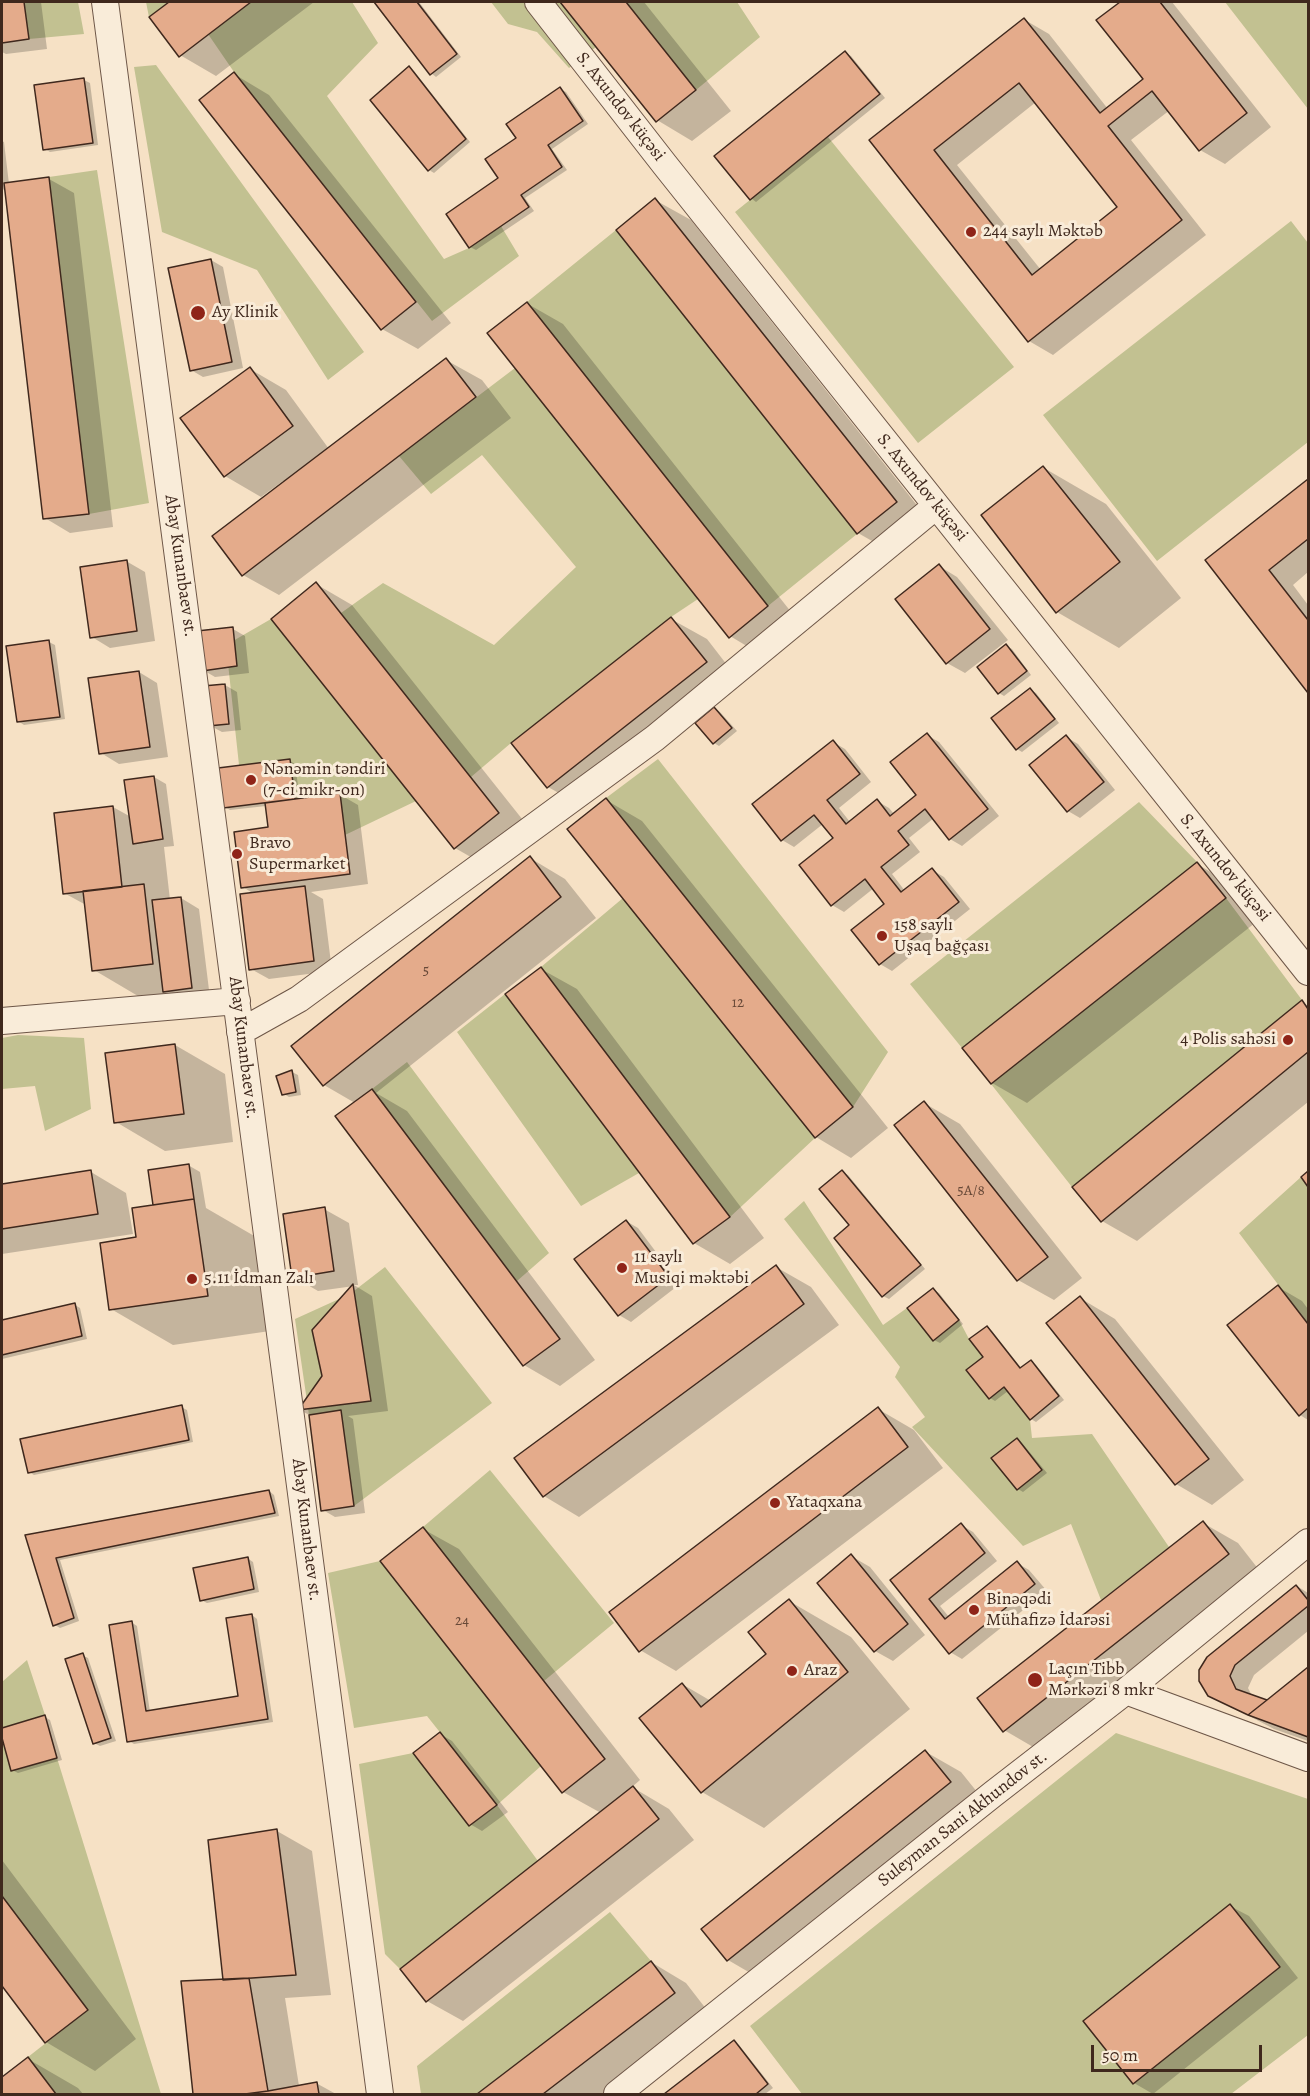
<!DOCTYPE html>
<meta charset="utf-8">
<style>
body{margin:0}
#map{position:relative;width:1310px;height:2096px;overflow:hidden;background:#f6e1c5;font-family:Alegreya,serif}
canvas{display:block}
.frame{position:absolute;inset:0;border:3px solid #3f281d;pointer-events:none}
.scale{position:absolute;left:1091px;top:2045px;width:171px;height:27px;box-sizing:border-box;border:3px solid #3f281d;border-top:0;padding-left:8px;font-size:18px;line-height:21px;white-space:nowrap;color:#3f281d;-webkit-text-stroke:4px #f9ecd9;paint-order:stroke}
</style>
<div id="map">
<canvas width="1310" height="2096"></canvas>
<div class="frame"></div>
<div class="scale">50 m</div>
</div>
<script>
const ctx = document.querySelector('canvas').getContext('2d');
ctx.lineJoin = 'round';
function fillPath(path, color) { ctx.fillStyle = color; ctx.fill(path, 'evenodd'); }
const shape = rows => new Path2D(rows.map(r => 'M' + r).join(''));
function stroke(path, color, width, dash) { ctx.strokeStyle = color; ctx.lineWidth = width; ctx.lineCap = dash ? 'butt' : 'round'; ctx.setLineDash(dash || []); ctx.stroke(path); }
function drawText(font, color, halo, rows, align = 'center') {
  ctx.font = font + ' Alegreya,serif'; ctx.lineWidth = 6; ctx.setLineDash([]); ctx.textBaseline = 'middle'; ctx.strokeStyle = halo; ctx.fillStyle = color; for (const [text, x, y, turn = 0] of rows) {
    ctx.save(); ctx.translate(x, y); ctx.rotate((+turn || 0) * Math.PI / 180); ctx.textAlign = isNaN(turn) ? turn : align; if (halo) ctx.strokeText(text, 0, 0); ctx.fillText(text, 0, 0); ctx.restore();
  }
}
const green = shape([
 [24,2,78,2,84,34,29,39],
 [146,2,169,2,149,17],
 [251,2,352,2,378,43,327,96,444,259,469,248,501,226,519,256,432,321,234,72,208,34],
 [491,2,560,2,596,47,569,68,537,32,508,24],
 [626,2,737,2,760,37,696,90],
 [1225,2,1308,2,1308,109],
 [156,65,364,352,328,380,257,270,162,232,134,67],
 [828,137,1014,367,918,443,735,212],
 [97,170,149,503,89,514,49,177],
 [1291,221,1308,243,1308,442,1157,561,1043,415],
 [616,230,857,534,768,606,527,302],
 [515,368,698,599,671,617,511,743,471,777,341,613,383,583,494,645,576,567,482,455,431,494,399,456],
 [271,619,416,801,345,835,340,793,295,799,239,765,226,645],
 [658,759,888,1052,853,1107,606,798],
 [1139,802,1197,862,962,1048,910,984],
 [623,898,815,1138,730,1217,541,967],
 [1226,898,1302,1000,1072,1187,991,1084],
 [505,994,639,1173,581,1206,457,1032],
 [18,1035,84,1038,91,1109,45,1131,35,1086,2,1089,2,1038],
 [407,1062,549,1253,517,1281,372,1089],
 [1301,1177,1308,1187,1308,1324,1239,1233],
 [804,1201,883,1325,907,1308,934,1341,959,1320,969,1339,983,1357,966,1371,989,1399,1004,1387,1030,1420,1032,1438,1092,1434,1169,1547,1101,1600,1071,1524,1023,1546,912,1427,925,1417,895,1377,900,1367,784,1219],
 [385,1267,492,1403,354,1506,341,1411,309,1415,295,1319,350,1294],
 [490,1470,614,1623,544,1681,423,1527],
 [380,1561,541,1766,497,1805,538,1861,400,1969,385,1954,359,1764,413,1753,469,1825,497,1804,427,1716,354,1728,328,1573],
 [27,1660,45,1715,2,1728,2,1682],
 [1116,1733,1308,1799,1308,2035,1231,2094,802,2094,750,2026],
 [2,1738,11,1771,57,1758,161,2094,56,2094,28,2057,88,2010,2,1896],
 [610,1912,651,1961,477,2094,421,2094,417,2066]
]);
const shadow = shape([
 [2,2,41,2,47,49,6,54,2,52],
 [171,2,314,2,216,76,180,55,151,17],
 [376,2,419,2,461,57,436,77,431,73],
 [562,2,644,2,731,111,692,141,657,120],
 [1123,2,1172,2,1271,127,1225,164,1200,150,1170,110,1131,140,1206,235,1053,355,1029,341,871,141,1025,20,1049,34,1108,109,1145,80,1098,21],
 [1036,102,1119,208,1041,270,957,165],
 [845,52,851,56,885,98,756,202,751,198],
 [409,68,414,71,470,142,434,173,429,170,372,100],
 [234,74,269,95,451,323,418,349,382,329],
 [84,80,90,83,98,145,50,152,45,149],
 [560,89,566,92,588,124,552,149,567,170,525,198,534,211,476,250,470,247,518,139],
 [2,141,4,142,9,184,49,179,74,193,113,527,70,533,45,518,7,189,2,190],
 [655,200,691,220,931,523,893,553,858,533],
 [211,260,223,267,243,368,203,377,191,370],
 [528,304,563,324,803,627,765,657,730,636],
 [446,360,482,380,511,418,279,595,243,575,285,483,283,481,261,497,225,476,250,369,286,390,329,449],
 [1044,468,1106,504,1181,598,1119,648,1057,612],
 [1308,480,1308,572,1293,585,1308,605,1308,690,1207,561],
 [126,561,145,572,155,641,110,648,92,637],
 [939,566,957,577,1008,640,965,673,947,663],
 [316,584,352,605,534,834,490,868,455,848],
 [671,619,707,639,741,683,584,807,548,787],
 [233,629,245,636,249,673,215,677,203,670],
 [49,642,55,645,65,719,24,725,18,721],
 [1006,646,1012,649,1031,675,1004,696,999,693],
 [139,672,157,683,168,757,119,764,101,753],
 [225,685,237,692,241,730,222,732,209,725],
 [1030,690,1036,693,1059,723,1022,752,1017,749],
 [715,708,720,712,737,731,719,746,714,743],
 [927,735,939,742,999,816,962,846,950,839,934,818,909,838,920,852,892,874,905,891,932,870,944,877,970,909,892,971,880,964,886,904,874,888,844,912,832,905,835,838,823,824,794,847,782,840,833,742,845,749,871,782,839,808,850,822,877,801,889,808,894,814,918,795],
 [1066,737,1078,744,1115,790,1080,818,1068,811],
 [290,761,295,764,300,800,339,794,358,805,368,884,311,892,323,899,332,971,269,979,251,969,254,894,243,887,269,828,266,806,230,810,225,807],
 [154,777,166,784,174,846,164,847,170,900,181,898,199,909,210,998,143,999,94,970,86,905,64,893,113,807,131,817],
 [606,800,642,821,888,1128,851,1158,816,1137],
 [530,858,565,879,596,918,376,1093,407,1111,595,1360,560,1386,524,1365,337,1117,355,1103,324,1085],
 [1197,864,1233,885,1260,919,1027,1103,992,1083],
 [541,969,577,989,764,1238,730,1264,694,1243,507,995],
 [1302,1002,1308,1006,1308,1102,1137,1241,1102,1221],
 [175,1045,225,1074,233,1142,165,1151,116,1122],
 [292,1072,298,1075,301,1095,289,1097,284,1094],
 [924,1103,960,1124,1082,1278,1054,1300,1018,1280],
 [188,1165,200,1172,206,1208,256,1237,270,1331,173,1345,111,1309,155,1206],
 [91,1172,126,1193,133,1234,2,1254,2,1186],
 [842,1172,848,1175,925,1269,889,1299,883,1296,852,1226],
 [324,1209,349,1223,358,1285,354,1285,372,1296,388,1411,348,1416,353,1419,365,1513,335,1517,323,1510,311,1416,300,1410,324,1376,313,1330,354,1286,318,1291,294,1277],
 [626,1221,638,1228,680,1284,631,1322,619,1315],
 [776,1267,811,1287,839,1325,579,1517,544,1496],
 [1278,1287,1302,1301,1308,1309,1308,1420,1300,1415],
 [933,1290,939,1293,963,1324,940,1343,934,1340],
 [1080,1298,1115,1319,1244,1480,1212,1505,1176,1484,1048,1323],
 [75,1305,80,1308,87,1339,2,1359,2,1322],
 [987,1328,992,1331,1022,1369,1031,1362,1036,1365,1064,1400,1036,1422,1031,1419,1008,1391,995,1401,990,1398,985,1357],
 [181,1407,187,1410,193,1442,34,1475,29,1472],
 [878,1409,914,1430,943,1468,676,1671,640,1650],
 [1017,1439,1022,1443,1047,1473,1023,1492,1018,1489],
 [269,1491,274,1495,279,1516,60,1560,79,1621,60,1628,55,1625,27,1536],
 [1203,1523,1238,1543,1263,1575,1040,1751,1004,1730],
 [961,1525,973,1532,997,1561,940,1606,949,1617,1017,1563,1029,1570,1047,1591,962,1659,950,1652,892,1581],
 [423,1529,459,1549,640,1780,632,1787,669,1809,694,1840,463,2021,427,2001,601,1813,563,1792],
 [851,1556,870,1567,925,1635,893,1661,875,1651],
 [247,1558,253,1562,259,1592,207,1603,201,1600],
 [1297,1586,1308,1593,1308,1631,1254,1675,1248,1688,1252,1696,1267,1702,1308,1668,1308,1741,1274,1729,1209,1695],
 [789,1601,851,1637,910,1709,764,1828,702,1792,682,1684,711,1701,768,1654],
 [252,1615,257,1619,273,1722,134,1744,129,1741,131,1622,137,1626,150,1712,240,1697],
 [82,1655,88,1658,116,1741,100,1746,94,1743],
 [45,1717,50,1720,62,1760,18,1773,12,1770,2,1729],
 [440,1734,452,1741,508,1812,482,1831,470,1824],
 [926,1752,961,1772,986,1803,764,1981,728,1960,703,1929],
 [277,1831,312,1851,331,1995,285,1998,299,2086,316,2083,336,2094,194,2094,182,1982,225,1982],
 [2,1860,136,2039,95,2071,46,2042,2,1983],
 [1230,1906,1249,1916,1298,1978,1153,2094,1134,2083,1085,2022],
 [651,1962,686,1983,710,2014,605,2094,480,2094],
 [734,2042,739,2045,773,2088,765,2094,666,2094],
 [28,2059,78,2088,83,2094,2,2094,2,2079]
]);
const building = shape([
 [2,2,24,2,29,39,2,43,2,2],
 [169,2,251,2,179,57,149,17,169,2],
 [374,2,417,2,457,54,430,75,374,2],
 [560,2,626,2,696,90,656,122,560,2],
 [1120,2,1160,2,1247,113,1199,151,1152,91,1108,126,1182,220,1028,342,869,140,1024,18,1100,113,1143,79,1096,20,1120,2],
 [1019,83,1117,207,1032,275,934,150,1019,83],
 [845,51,880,94,750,200,714,156,845,51],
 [409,66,466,139,428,171,370,100,409,66],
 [234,72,416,302,381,330,199,100,234,72],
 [84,78,93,143,43,150,34,85,84,78],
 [560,87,583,121,548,145,562,167,521,195,529,207,469,248,446,214,498,178,485,159,516,138,506,124,560,87],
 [49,177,89,514,43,519,4,183,49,177],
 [655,198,897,502,857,534,616,230,655,198],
 [211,259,232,362,190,371,168,268,211,259],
 [527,302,768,606,729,638,487,333,527,302],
 [446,358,476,397,242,576,212,536,446,358],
 [250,367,293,426,224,477,180,418,250,367],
 [1043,466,1120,562,1056,613,981,515,1043,466],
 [1308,479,1308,539,1269,570,1308,620,1308,693,1205,560,1308,479],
 [127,560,137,631,90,638,80,567,127,560],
 [939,564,990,629,946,664,895,599,939,564],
 [316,582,499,813,454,849,271,619,316,582],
 [671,617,707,662,547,788,511,743,671,617],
 [233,627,237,666,202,671,197,631,233,627],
 [49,640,60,717,17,722,6,646,49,640],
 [1006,644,1027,671,998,694,977,667,1006,644],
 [139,671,150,747,99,754,88,678,139,671],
 [225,684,229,724,208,726,203,686,225,684],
 [1030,688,1055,719,1016,750,991,718,1030,688],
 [714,707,732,728,713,744,695,723,714,707],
 [927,733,988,809,949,840,925,809,898,831,909,845,881,867,901,892,932,868,959,902,879,965,851,930,884,904,865,879,831,906,799,865,833,838,814,815,781,841,752,804,833,740,860,774,827,800,846,824,877,799,890,816,916,795,890,762,927,733],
 [1066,735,1104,782,1067,812,1029,765,1066,735],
 [290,759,295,799,223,808,218,768,290,759],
 [154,776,163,839,133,844,124,780,154,776],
 [340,793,350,874,241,888,234,832,268,827,265,803,340,793],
 [606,798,853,1107,815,1138,567,829,606,798],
 [113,806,122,887,63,894,54,813,113,806],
 [530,856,561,897,323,1086,291,1046,530,856],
 [1197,862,1226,898,991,1084,962,1048,1197,862],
 [144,884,153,964,92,971,83,891,144,884],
 [305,886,314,961,249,970,240,894,305,886],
 [181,897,192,988,163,992,152,900,181,897],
 [541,967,730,1217,693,1244,505,994,541,967],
 [1302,1000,1308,1009,1308,1052,1101,1222,1072,1187,1302,1000],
 [175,1044,184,1114,114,1123,105,1053,175,1044],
 [292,1070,296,1092,282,1095,276,1076,292,1070],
 [372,1089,560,1339,523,1366,335,1116,372,1089],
 [924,1101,1048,1257,1017,1281,894,1125,924,1101],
 [189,1164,194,1199,153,1205,148,1170,189,1164],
 [91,1170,98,1214,2,1229,2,1184,91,1170],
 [842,1170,921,1265,882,1297,834,1238,849,1225,819,1189,842,1170],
 [1308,1171,1308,1187,1301,1177,1308,1171],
 [194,1199,208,1296,109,1310,100,1243,136,1237,132,1208,194,1199],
 [325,1207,334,1271,292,1278,283,1214,325,1207],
 [626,1220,669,1277,618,1316,574,1259,626,1220],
 [776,1265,804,1304,543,1497,514,1458,776,1265],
 [353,1284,371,1401,298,1410,322,1376,312,1330,353,1284],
 [1278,1285,1308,1324,1308,1408,1299,1416,1227,1325,1278,1285],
 [933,1288,959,1320,933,1341,907,1308,933,1288],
 [1080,1296,1209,1459,1175,1485,1046,1323,1080,1296],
 [75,1303,82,1336,2,1355,2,1320,75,1303],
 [987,1326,1020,1368,1031,1360,1059,1396,1030,1420,1004,1387,989,1399,966,1370,983,1357,969,1339,987,1326],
 [182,1405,189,1440,28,1473,20,1439,182,1405],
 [878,1407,908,1447,639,1652,609,1612,878,1407],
 [341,1410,354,1506,321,1511,309,1415,341,1410],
 [1017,1438,1042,1470,1017,1490,991,1458,1017,1438],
 [269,1490,275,1513,56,1558,74,1618,53,1626,25,1535,269,1490],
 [1203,1521,1229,1554,1003,1732,977,1698,1203,1521],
 [961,1523,985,1553,929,1599,945,1619,1017,1561,1035,1584,949,1654,890,1580,961,1523],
 [423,1527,605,1759,562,1793,380,1561,423,1527],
 [851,1554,908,1624,874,1652,817,1583,851,1554],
 [248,1557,254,1589,200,1601,193,1568,248,1557],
 [1296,1585,1308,1600,1308,1606,1235,1665,1230,1676,1236,1689,1267,1700,1248,1715,1208,1696,1199,1681,1199,1670,1207,1657,1296,1585],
 [789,1599,848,1672,701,1793,639,1718,682,1683,701,1707,766,1654,748,1632,789,1599],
 [252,1614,268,1719,127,1742,109,1625,132,1621,146,1711,238,1696,226,1618,252,1614],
 [83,1653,111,1738,93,1744,65,1659,83,1653],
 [1308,1667,1308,1737,1248,1715,1267,1700,1308,1667],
 [45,1715,57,1758,11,1771,2,1738,2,1728,45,1715],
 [440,1732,497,1805,469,1826,413,1753,440,1732],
 [925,1750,951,1782,727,1961,701,1929,925,1750],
 [633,1786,659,1819,426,2002,400,1969,633,1786],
 [277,1829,296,1975,223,1980,208,1840,277,1829],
 [2,1896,88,2010,45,2043,2,1986,2,1896],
 [1230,1904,1280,1967,1133,2084,1083,2021,1230,1904],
 [651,1961,675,1993,543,2094,477,2094,651,1961],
 [249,1978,268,2091,245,2094,193,2094,181,1981,249,1978],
 [734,2040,768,2084,756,2094,664,2094,734,2040],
 [28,2057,56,2094,2,2094,2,2077,28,2057],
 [317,2082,319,2094,245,2094,268,2091,317,2082]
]);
const minor = shape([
 [105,2,380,2094],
 [538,2,665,165,1308,972],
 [2,1021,237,1001],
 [240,1032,299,999,655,738,936,506],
 [1126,1691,1308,1758],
 [617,2094,993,1794,1126,1691,1308,1542]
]);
const markers = [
 [971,232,6,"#8f2418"],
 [198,313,8,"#8f2418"],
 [251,780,6,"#8f2418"],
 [237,854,6,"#8f2418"],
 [882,936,6,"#8f2418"],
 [1288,1040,6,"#8f2418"],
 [622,1268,6,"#8f2418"],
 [192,1279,6,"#8f2418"],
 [775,1503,6,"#8f2418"],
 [974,1610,6,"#8f2418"],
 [792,1671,6,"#8f2418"],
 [1035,1680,8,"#8f2418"]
];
const numberNames = [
 ["5",426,971],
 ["12",738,1003],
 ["5A/8",971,1191],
 ["24",462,1621]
];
const streetNames = [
 ["S. Axundov küçəsi",620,107,52],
 ["S. Axundov küçəsi",922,488,51],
 ["Abay Kunanbaev st.",180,566,82],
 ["S. Axundov küçəsi",1225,868,51],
 ["Abay Kunanbaev st.",243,1048,83],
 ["Abay Kunanbaev st.",306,1530,83],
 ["Suleyman Sani Akhundov st.",963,1819,-38]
];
const poiNames = [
 ["244 saylı Məktəb",983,232],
 ["Ay Klinik",212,313],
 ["Nənəmin təndiri",263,770],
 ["(7-ci mikr-on)",263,791],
 ["Bravo",249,844],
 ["Supermarket",249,865],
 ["158 saylı",894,926],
 ["Uşaq bağçası",894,947],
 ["4 Polis sahəsi",1276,1040,"right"],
 ["11 saylı",634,1258],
 ["Musiqi məktəbi",634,1279],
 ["5.11 İdman Zalı",204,1279],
 ["Yataqxana",787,1503],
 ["Binəqədi",986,1600],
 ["Mühafizə İdarəsi",986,1621],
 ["Laçın Tibb",1048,1670],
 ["Mərkəzi 8 mkr",1048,1691],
 ["Araz",804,1671]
];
fillPath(green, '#c2c191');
fillPath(shadow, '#0003');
fillPath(building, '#e4ab8b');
stroke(building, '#3f281d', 1.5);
stroke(minor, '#6d5647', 28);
stroke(minor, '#f9ecd9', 26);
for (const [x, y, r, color] of markers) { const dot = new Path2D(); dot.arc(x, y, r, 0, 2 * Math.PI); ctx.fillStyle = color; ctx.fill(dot); stroke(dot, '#f9ecd9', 2); }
drawText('15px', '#684938', null, numberNames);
drawText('18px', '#3f281d', '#f9ecd9', streetNames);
drawText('18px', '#3f281d', '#f9ecd9', poiNames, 'left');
</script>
